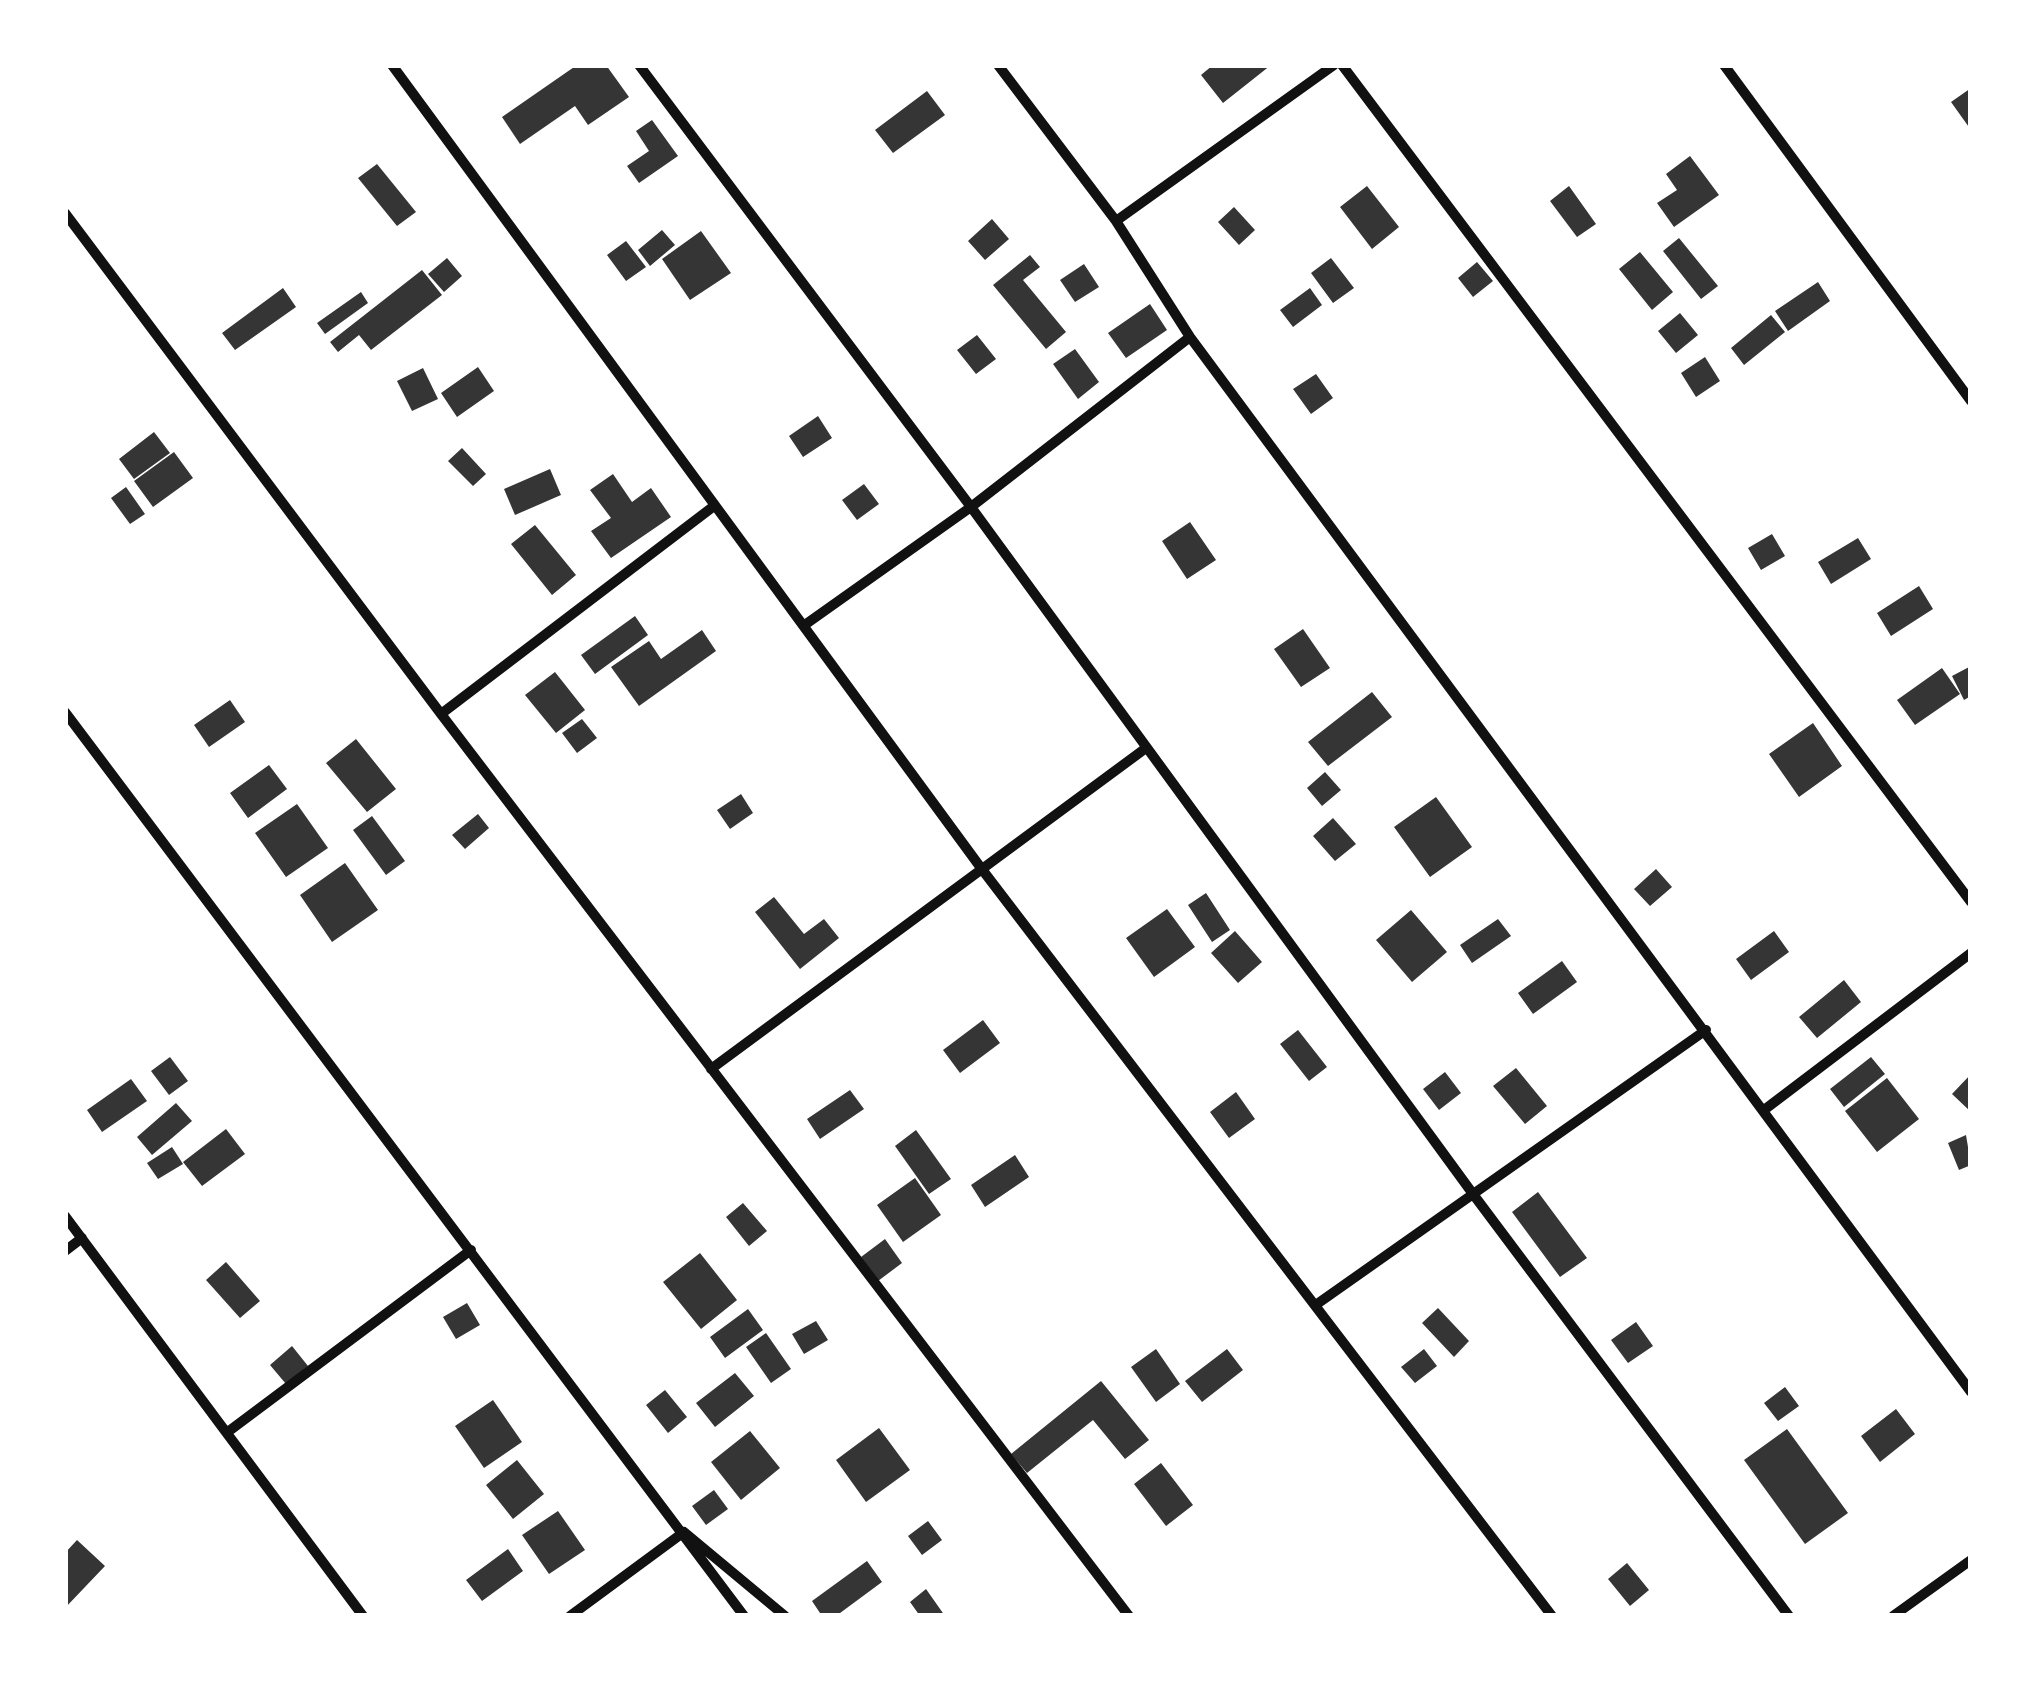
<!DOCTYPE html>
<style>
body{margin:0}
#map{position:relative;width:2036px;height:1681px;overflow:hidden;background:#fff;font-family:Merriweather,serif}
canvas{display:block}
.frame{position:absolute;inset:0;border:68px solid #fff;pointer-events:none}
</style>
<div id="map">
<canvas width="2036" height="1681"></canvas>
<div class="frame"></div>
</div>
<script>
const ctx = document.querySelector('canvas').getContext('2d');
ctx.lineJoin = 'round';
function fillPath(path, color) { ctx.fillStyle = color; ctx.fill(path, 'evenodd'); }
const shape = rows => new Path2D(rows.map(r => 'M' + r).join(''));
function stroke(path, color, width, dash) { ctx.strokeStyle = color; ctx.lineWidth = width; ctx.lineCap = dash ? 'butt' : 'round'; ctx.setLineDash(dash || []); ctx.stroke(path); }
const building = shape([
 [577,65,606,65,629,97,588,125,575,106,520,144,502,117],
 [1213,65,1271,65,1223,103,1201,75],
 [1971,88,1971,130,1951,102],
 [927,91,945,115,893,153,875,130],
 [652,120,678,156,639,183,627,166,649,151,636,131],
 [1690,156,1719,195,1674,227,1657,203,1677,190,1666,174],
 [377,164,416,212,397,226,358,178],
 [1367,186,1399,227,1372,249,1340,207],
 [1569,186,1596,224,1577,237,1550,201],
 [1234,207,1255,230,1239,245,1218,222],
 [992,219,1009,239,985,260,968,241],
 [662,230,675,245,650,266,638,250],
 [701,231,731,273,690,300,662,259],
 [1679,238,1718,286,1701,299,1663,251],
 [626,241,646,267,626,281,607,255],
 [1640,252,1673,292,1652,310,1619,269],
 [1030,255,1040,267,1023,280,1066,332,1046,349,993,285],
 [447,258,462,276,444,292,428,274],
 [1331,258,1354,288,1333,303,1311,273],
 [1477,262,1493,281,1473,297,1458,278],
 [1084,264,1099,287,1075,302,1060,280],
 [422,270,442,295,371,350,359,335,338,352,330,342],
 [1818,282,1830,301,1788,331,1775,311],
 [283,288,296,307,235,350,222,333],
 [1310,288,1322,305,1293,327,1280,310],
 [361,292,368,303,325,334,317,323],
 [1150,304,1167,330,1126,358,1108,333],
 [1680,313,1698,335,1676,353,1658,331],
 [1771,315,1785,332,1744,365,1731,348],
 [977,335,996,359,976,374,957,350],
 [1075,349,1099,382,1078,399,1053,364],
 [1705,357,1720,381,1696,397,1681,373],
 [478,367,494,391,457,417,441,393],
 [423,368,438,399,412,411,397,381],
 [1316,374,1333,398,1311,414,1293,389],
 [818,416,832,438,803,457,789,436],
 [154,432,170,453,134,479,119,459],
 [462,448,486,474,473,486,448,461],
 [174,452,193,478,153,507,134,481],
 [550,469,561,495,515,515,504,489],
 [613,474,632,502,651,488,671,517,611,558,591,531,611,518,590,490],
 [864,484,879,504,857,520,842,500],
 [126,487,145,514,130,524,111,498],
 [1190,522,1216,560,1187,579,1162,541],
 [535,525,576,575,552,595,511,544],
 [1772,534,1785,556,1761,570,1748,548],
 [1858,538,1871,559,1831,584,1818,562],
 [1919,586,1933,609,1891,636,1877,613],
 [635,616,648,635,595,674,581,655],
 [1303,629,1330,668,1301,687,1274,649],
 [702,630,716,651,639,706,611,667,649,641,661,659],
 [1971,666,1971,696,1964,700,1952,676],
 [1942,668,1960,694,1915,725,1897,700],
 [555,672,585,710,556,733,525,695],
 [1372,692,1392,717,1328,766,1308,742],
 [230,700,245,722,209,747,194,725],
 [582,719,597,738,577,753,562,733],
 [1813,723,1842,766,1799,797,1769,754],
 [356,739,396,789,367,812,326,763],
 [269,765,287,789,248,818,230,793],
 [1325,772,1341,790,1322,806,1307,788],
 [741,794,753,813,730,829,717,810],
 [1436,797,1472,847,1430,877,1394,827],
 [297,804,328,848,286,877,255,833],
 [478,814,489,828,465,849,452,835],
 [372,816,405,861,386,875,353,830],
 [1333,818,1356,844,1335,861,1313,836],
 [345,863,378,910,332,942,300,895],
 [1656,869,1672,887,1650,906,1634,889],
 [1206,893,1230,930,1212,942,1188,905],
 [774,897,804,934,824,919,839,938,800,969,755,912],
 [1167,909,1195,947,1154,977,1126,938],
 [1411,910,1447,952,1412,982,1376,940],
 [1498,919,1511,936,1472,963,1460,945],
 [1235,931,1262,962,1238,983,1211,953],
 [1774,931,1789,952,1751,980,1736,959],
 [1562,961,1577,982,1533,1014,1518,993],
 [1844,980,1861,1002,1817,1038,1799,1017],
 [983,1020,1000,1043,960,1073,943,1050],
 [1298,1030,1327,1067,1309,1081,1280,1044],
 [170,1057,188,1081,169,1095,151,1071],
 [1871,1057,1885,1074,1844,1107,1830,1089],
 [1516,1068,1547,1106,1525,1124,1493,1086],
 [1445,1072,1461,1093,1439,1110,1423,1089],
 [1971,1074,1971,1112,1952,1094],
 [1887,1078,1919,1119,1877,1152,1845,1111],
 [131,1079,147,1101,102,1132,87,1110],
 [850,1090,864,1109,820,1139,807,1119],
 [1236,1092,1255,1119,1229,1138,1210,1112],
 [176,1103,192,1121,152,1155,137,1137],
 [226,1129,245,1154,202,1186,183,1162],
 [916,1130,951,1179,929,1194,895,1146],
 [1966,1135,1971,1165,1959,1170,1948,1143],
 [172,1147,183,1164,158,1179,147,1163],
 [1015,1155,1029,1177,985,1207,971,1185],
 [915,1178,941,1215,903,1242,877,1205],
 [1538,1192,1587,1258,1560,1277,1512,1212],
 [743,1203,767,1231,749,1246,726,1217],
 [885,1239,902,1263,878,1281,861,1257],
 [700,1253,737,1300,701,1329,663,1282],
 [226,1262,260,1301,240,1318,206,1280],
 [467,1303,480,1325,456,1339,443,1317],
 [1438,1308,1469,1341,1454,1357,1422,1323],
 [748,1309,763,1330,725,1358,710,1337],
 [816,1321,828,1340,804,1354,792,1334],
 [1636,1322,1653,1346,1628,1363,1611,1340],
 [766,1333,791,1369,771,1383,746,1347],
 [292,1346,308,1366,286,1384,270,1365],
 [1156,1349,1180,1384,1156,1402,1131,1367],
 [1227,1349,1243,1370,1202,1402,1185,1381],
 [1424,1349,1437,1366,1415,1383,1401,1367],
 [735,1373,754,1396,715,1427,696,1403],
 [1101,1381,1149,1440,1125,1459,1093,1420,1027,1473,1011,1454],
 [1785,1387,1799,1406,1778,1421,1764,1403],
 [665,1390,687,1417,668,1433,646,1405],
 [493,1400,522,1442,484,1468,455,1426],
 [1896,1409,1915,1434,1880,1462,1861,1436],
 [879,1428,910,1470,866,1502,836,1460],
 [1787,1429,1848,1513,1805,1544,1744,1460],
 [750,1431,780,1468,741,1500,711,1462],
 [517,1460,544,1494,513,1519,486,1485],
 [1161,1463,1193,1505,1166,1526,1134,1484],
 [714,1490,728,1509,706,1525,692,1506],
 [558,1511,585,1550,549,1574,522,1535],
 [928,1521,942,1540,922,1555,908,1536],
 [77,1540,105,1566,65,1608,65,1553],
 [508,1549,523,1571,482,1601,466,1580],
 [867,1561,882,1582,836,1616,822,1616,812,1601],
 [1627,1563,1649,1590,1630,1606,1608,1579],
 [926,1589,945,1616,920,1616,910,1602]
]);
const minor = shape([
 [392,65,981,868,1552,1616],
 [639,65,971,507,1473,1194,1789,1616],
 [998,65,1116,221,1190,337,1971,1392],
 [1342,65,1971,902],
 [1724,65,1971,401],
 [65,213,441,714,1129,1616],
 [1116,221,1334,65],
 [806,624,971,507,1190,337],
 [65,712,744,1616],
 [441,714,714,506],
 [711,1069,1146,748],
 [1764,1110,1971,953],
 [65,1216,363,1616],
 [65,1251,82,1238],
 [1317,1304,1706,1030],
 [229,1431,471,1250],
 [570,1616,684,1532,785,1616],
 [1893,1616,1971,1560]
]);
fillPath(building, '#353535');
stroke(minor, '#111', 10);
</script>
